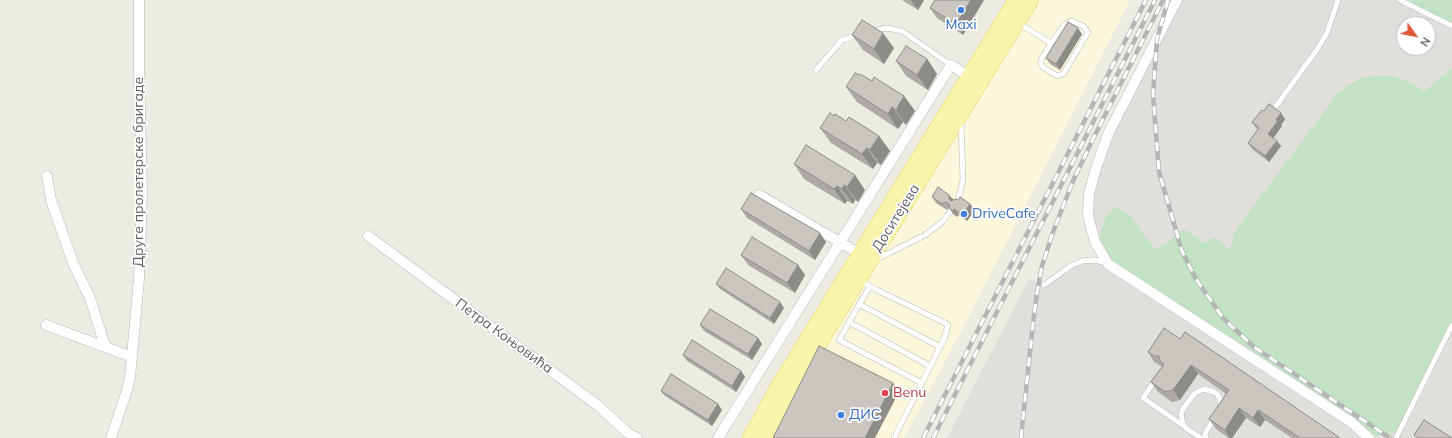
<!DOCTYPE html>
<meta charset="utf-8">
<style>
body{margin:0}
#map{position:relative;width:1452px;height:438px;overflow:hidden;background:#edece3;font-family:Mulish,sans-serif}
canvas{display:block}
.north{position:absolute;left:1396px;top:16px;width:40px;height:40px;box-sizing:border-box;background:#fff;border:1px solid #bebfc1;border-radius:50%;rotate:123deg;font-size:11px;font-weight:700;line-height:16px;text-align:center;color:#5c5e63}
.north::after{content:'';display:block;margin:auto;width:14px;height:18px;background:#de5539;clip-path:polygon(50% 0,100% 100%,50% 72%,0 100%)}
</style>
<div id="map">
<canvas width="1452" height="438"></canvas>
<div class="north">N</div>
</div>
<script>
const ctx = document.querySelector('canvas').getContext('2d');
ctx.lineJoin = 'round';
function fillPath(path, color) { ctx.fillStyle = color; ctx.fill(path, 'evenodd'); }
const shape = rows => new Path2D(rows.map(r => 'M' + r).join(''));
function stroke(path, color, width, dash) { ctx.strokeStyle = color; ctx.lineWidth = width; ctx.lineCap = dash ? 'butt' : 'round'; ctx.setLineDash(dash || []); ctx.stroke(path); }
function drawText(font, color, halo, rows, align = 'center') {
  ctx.font = font + ' Mulish,sans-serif'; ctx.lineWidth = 3.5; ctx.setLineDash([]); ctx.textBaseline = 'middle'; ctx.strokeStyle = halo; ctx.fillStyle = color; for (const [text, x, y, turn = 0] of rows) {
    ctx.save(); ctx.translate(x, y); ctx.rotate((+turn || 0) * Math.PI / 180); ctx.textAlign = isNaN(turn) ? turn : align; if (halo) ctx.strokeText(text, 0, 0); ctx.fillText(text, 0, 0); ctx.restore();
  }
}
const commercial = shape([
 [1031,0,1130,0,965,324,904,438,764,438]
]);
const industrial = shape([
 [1177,0,1452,0,1452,438,947,438,1029,279,1044,285,1082,261,1108,263,1088,216,1096,168],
 [1404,24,1428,24,1428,48,1404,48]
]);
const green = shape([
 [1400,0,1452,0,1452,26],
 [1452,68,1452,325,1400,430,1389,434,1376,436,1351,422,1108,264,1100,236,1102,227,1107,215,1116,206,1133,219,1140,230,1155,249,1164,246,1180,230,1186,230,1204,243,1214,237,1230,250,1234,234,1240,224,1339,92,1354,82,1366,77,1379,76,1391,76,1403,79,1414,84,1424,92]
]);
const service = shape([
 [1400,0,1452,26],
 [1018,23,1051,43,1064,25,1072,21,1083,26,1088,32,1064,73,1060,75,1057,76,1043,67,1041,64,1041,60,1051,43],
 [871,31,887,28,902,31,951,65],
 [816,70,842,40,858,35],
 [1276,106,1316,51,1327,33,1338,0],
 [957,203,960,193,963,180,961,121],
 [875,260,925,235,942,222,950,212],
 [859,280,877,290,945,323,948,325,944,339,894,438],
 [1044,285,1072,265,1082,261,1095,260,1107,263],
 [870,286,839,340,922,383],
 [859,304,940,347],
 [849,322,930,366],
 [1156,379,1143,398,1184,426],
 [1201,438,1186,428,1183,424,1181,414,1183,409,1195,393,1204,389,1214,392,1218,395,1220,400,1221,407],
 [1206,438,1205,435,1206,431,1215,418],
 [1396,438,1452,325]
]);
const minor = shape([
 [1177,0,1109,132,1096,168,1089,194,1088,216,1095,242,1108,264,1351,422,1369,438],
 [47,176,51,200,73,263,90,298,105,346],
 [759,195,860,254],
 [368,236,596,404,628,433,637,438],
 [46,325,132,357],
 [111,438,127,390,130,377,139,279,142,193,139,68,139,0],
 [718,438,951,65,973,79]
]);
const primary = shape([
 [750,438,778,387,1016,0],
 [764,438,788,394,1031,0]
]);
const rail = shape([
 [1168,0,1157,39,1153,94,1159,172,1182,251,1196,279,1223,318,1254,347,1390,438],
 [923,438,1146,0],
 [933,438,1155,0],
 [1021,438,1033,323,1037,293,1042,266,1053,232,1073,181,1092,141,1163,0]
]);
const wall = shape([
 [902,0,924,0,918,10],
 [935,0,984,0,963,35,937,18,930,8],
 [1082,34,1060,70,1050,64,1046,58],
 [852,35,894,48,884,64,863,50],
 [927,59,937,74,928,90,906,76,896,61],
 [859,75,904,96,915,111,906,125,903,122,898,129,857,102,846,87],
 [1264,111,1281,113,1285,119,1281,125,1282,126,1273,138,1281,146,1269,162,1252,149,1248,143,1258,129,1256,128,1252,122],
 [834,116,879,136,890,151,881,165,877,163,873,169,831,143,820,128],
 [794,164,865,190,858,202,855,200,853,204,847,201,845,204,804,179],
 [932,197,958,200,970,204,975,210,967,221,958,215,957,217,953,214,949,208,947,210,936,203],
 [741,209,826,242,815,260,747,218],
 [741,255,798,265,805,275,795,293,748,265],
 [716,284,784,308,774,324,720,289],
 [700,325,762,344,752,360,704,331],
 [1180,339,1340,438,1292,438,1265,420,1260,427,1246,418,1232,438,1229,438,1216,429,1209,419,1226,394,1198,374,1180,400,1172,402,1158,392,1151,382,1162,366,1161,366,1154,362,1148,352],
 [683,355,741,371,745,377,736,392,687,361],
 [661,391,718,404,722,410,712,426,665,396]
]);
const shadedWall = shape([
 [911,0,924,0,918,10],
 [971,0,984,0,963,35,956,24],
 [1078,28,1082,34,1060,70,1056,64],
 [883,33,894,48,884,64,874,49],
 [927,59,937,74,928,90,917,75],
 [904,96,915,111,906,125,896,110],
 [892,107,903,122,898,129,888,114],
 [1281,113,1285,119,1281,125,1282,126,1272,140,1268,134,1276,120],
 [879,136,890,151,881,165,870,150],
 [1277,141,1281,146,1269,162,1265,156],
 [867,148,877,163,873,169,862,154],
 [855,175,865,190,858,202,847,187],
 [844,185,855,200,853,204,842,189],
 [837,186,847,201,845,204,834,189],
 [949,195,954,200,953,204,949,198],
 [970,204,975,210,967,221,963,215],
 [954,209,958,215,957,217,953,211],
 [820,233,826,242,815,260,809,251],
 [798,265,805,275,795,293,787,283],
 [780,302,784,308,774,324,770,318],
 [758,338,762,344,752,360,748,354],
 [1191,365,1198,374,1180,400,1173,390],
 [741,371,745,377,736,392,732,386],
 [893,383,899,392,875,438,865,438],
 [718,404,722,410,712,426,708,420],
 [1239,408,1246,418,1232,438,1230,438,1225,430],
 [1258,410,1265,420,1260,427,1253,418]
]);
const building = shape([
 [935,0,971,0,956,24,930,8,935,0],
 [862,20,883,33,874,49,852,35,862,20],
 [1068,22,1078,28,1056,64,1046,58,1068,22],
 [906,46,927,59,917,75,896,61,906,46],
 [855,73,859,75,860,74,872,81,874,77,904,96,896,110,892,107,888,114,846,87,855,73],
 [1269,104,1281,113,1276,120,1278,121,1268,134,1277,141,1265,156,1248,143,1259,128,1252,122,1262,110,1264,111,1269,104],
 [830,113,834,116,835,114,846,121,849,117,879,136,870,150,867,148,862,154,820,128,830,113],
 [806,145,855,175,847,187,844,185,842,189,837,186,834,189,794,164,806,145],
 [938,187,949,195,949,198,951,201,956,199,958,200,960,197,970,204,963,215,954,209,953,211,949,208,950,205,948,203,945,202,942,204,932,197,938,187],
 [751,193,820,233,809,251,741,209,751,193],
 [752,237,798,265,787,283,741,255,752,237],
 [726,268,780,302,770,318,716,284,726,268],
 [710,309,758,338,748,354,700,325,710,309],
 [1164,328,1180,339,1185,332,1340,438,1300,438,1258,410,1253,418,1239,408,1225,430,1209,419,1229,390,1191,365,1173,390,1165,392,1151,382,1164,364,1160,361,1159,356,1154,356,1148,352,1164,328],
 [692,340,741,371,732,386,683,355,692,340],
 [819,346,893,383,865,438,773,438,819,346],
 [671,374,718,404,708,420,661,391,671,374],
 [1424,420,1452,438,1418,438,1414,435,1424,420]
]);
const markers = [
 [961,10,4,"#3f7fe0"],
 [964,214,4,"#3f7fe0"],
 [885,393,4,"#e0444e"],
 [841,415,4,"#3f7fe0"]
];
const shopNames = [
 ["Maxi",961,25,"center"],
 ["DriveCafe",972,214],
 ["ДИС",849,415]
];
const streetNames = [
 ["Друге пролетерске бригаде",139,172,-90],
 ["Доситејева",896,218,-58],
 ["Петра Коњовића",504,336,36]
];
const healthNames = [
 ["Benu",893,393]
];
fillPath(commercial, '#fbf7da');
fillPath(industrial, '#e1dfdb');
fillPath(green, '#c1e3c4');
stroke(service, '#b6b8bd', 6);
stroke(minor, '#b6b8bd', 11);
stroke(primary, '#e8ce62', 16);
stroke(service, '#fff', 5);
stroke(minor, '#fff', 10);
stroke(primary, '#f9f4ac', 15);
stroke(rail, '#b4b5b5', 4.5);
stroke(rail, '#fff', 3, [9]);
fillPath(wall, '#adaaa5');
fillPath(shadedWall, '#8d8b86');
fillPath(building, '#c9c6c0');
stroke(building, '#8d8b86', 1);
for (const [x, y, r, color] of markers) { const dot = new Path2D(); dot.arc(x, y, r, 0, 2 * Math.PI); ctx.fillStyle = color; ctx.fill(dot); stroke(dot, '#fff', 1.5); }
drawText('14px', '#366cbe', '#fff', shopNames, 'left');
drawText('14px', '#5c5e63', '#fff', streetNames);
drawText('14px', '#be3a42', '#fff', healthNames, 'left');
</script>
